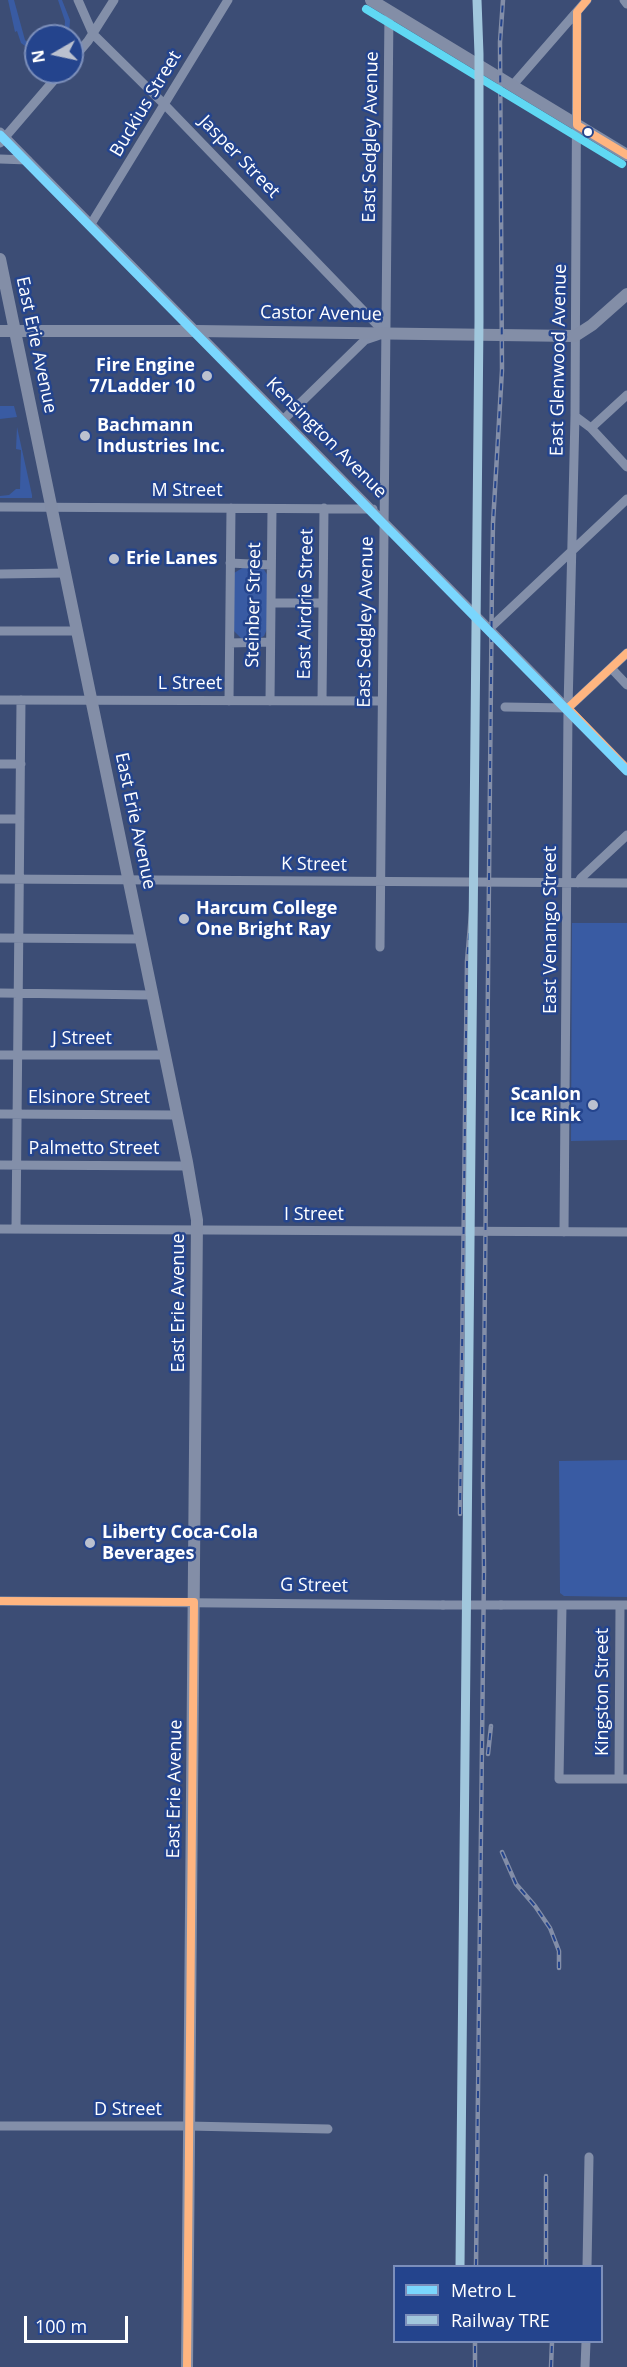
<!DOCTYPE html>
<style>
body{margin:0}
#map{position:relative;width:627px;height:2367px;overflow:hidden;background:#3c4d75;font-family:"Open Sans",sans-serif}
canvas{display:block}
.legend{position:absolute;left:393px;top:2265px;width:210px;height:78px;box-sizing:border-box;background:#24448d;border:2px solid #7c8fbb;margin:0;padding:8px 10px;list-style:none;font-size:18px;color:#fff}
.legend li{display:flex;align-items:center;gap:12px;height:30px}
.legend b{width:30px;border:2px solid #7c8fbb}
.north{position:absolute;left:24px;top:24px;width:60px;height:60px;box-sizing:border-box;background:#24448d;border:2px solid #7c8fbb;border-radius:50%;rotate:261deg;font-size:16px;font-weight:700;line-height:24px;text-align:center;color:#fff}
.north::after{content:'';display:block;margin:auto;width:21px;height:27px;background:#bbc1cf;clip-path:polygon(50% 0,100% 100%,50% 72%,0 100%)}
.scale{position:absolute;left:24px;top:2316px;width:104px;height:27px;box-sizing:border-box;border:3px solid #fff;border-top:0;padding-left:8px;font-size:18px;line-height:21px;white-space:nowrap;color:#fff;-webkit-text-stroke:4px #24448d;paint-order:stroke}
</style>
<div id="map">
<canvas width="627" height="2367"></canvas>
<ul class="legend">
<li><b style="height:8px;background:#7ad6fd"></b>Metro L</li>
<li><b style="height:8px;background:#a1c7dd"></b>Railway TRE</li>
</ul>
<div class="north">N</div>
<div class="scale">100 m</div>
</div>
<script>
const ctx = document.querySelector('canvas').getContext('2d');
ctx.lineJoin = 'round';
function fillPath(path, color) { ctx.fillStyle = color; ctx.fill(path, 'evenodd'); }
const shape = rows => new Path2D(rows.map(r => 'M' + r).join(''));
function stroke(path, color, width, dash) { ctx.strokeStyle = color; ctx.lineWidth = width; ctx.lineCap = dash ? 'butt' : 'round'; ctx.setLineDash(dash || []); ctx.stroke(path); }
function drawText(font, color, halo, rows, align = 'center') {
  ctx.font = font + ' "Open Sans",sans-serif'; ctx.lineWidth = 5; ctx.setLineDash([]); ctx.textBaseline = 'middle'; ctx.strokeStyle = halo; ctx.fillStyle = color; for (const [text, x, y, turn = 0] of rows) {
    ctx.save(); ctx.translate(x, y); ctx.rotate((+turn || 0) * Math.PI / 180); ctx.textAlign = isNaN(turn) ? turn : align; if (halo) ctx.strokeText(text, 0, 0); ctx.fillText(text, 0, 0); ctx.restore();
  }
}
const green = shape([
 [8,0,14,0,25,40,36,49,36,54,21,43,17,31,15,32],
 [58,0,62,0,70,20,69,36,64,36,65,21],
 [0,406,14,406,17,417,0,419],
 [17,427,32,495,32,498,0,498,0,496,9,495,16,489,20,489,21,450,16,449],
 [244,567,263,568,268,576,267,629,264,636,258,639,241,638,232,629,234,573],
 [572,923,627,923,627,1140,571,1141],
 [627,1460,627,1597,564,1596,560,1593,559,1461]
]);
const minor = shape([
 [78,0,93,34,165,105,385,333],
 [624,0,627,4],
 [72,60,88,41,114,0],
 [512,86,587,0],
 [0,132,627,769],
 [0,143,61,72],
 [0,159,28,160],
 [91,224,228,0],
 [575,416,591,428,627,467],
 [283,420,365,340,377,336],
 [591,428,627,395],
 [0,507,373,509],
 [230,563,271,565],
 [0,574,65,573],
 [271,603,322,603],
 [490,628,627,499],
 [0,631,77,631],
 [230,643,270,642],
 [611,668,627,685],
 [0,700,381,701],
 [229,701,231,508],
 [270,701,272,509],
 [322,701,324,508],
 [505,707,568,708],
 [568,708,627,653],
 [0,764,21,764],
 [0,819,20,819],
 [0,879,627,883],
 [578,883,581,878,627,835],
 [0,938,141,939],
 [380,947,389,10],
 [0,993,152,995],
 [0,1055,165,1055],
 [0,1114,177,1115],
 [0,1165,188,1166],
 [0,1229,627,1232],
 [16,1229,21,700],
 [564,1232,568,708,575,416,577,12],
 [0,1601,443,1605],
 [501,1605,627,1605],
 [562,1605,559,1779,627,1779],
 [619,1779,620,1605],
 [0,2126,188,2126,328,2129],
 [587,2266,589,2157],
 [585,2367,586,2342]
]);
const major = shape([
 [371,0,627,155],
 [0,259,187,1162,197,1220,187,2367],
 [0,331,197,331,575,336,592,325,627,294]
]);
const rail = shape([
 [460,1514,467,961,472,902],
 [488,1754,491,1726],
 [502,1852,516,1884,535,1906,550,1928,559,1951,559,1968],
 [476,2266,484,1570,483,1481,492,578,493,523,502,370,500,42,503,0],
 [546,2266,546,2176],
 [475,2367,475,2342],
 [551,2367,552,2342]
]);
const minorBridge = shape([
 [443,1605,501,1605]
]);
const bus1 = shape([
 [587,0,577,12,577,125,627,155],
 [627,653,568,708,627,769],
 [0,1601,194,1602,187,2367]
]);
const bus2 = shape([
 [366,9,622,164]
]);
const rail1 = shape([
 [460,2266,479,321,479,54,477,0]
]);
const metro1 = shape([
 [0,135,627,771]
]);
const markers = [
 [588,132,5,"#fff"],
 [207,376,6,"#bbc1cf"],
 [85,436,6,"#bbc1cf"],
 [114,559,6,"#bbc1cf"],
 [184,919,6,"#bbc1cf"],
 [593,1105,6,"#bbc1cf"],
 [90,1543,6,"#bbc1cf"]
];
const streetNames = [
 ["Buckius Street",146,104,-59],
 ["East Sedgley Avenue",371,137,-89],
 ["Jasper Street",239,157,46],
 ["Castor Avenue",321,314,1],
 ["East Erie Avenue",36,345,78],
 ["East Glenwood Avenue",559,360,-89],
 ["Kensington Avenue",326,438,45],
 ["M Street",187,491],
 ["East Airdrie Street",306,604,-89],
 ["Steinber Street",254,605,-89],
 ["East Sedgley Avenue",366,622,-89],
 ["L Street",190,684],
 ["East Erie Avenue",135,821,78],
 ["K Street",314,865,1],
 ["East Venango Street",551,930,-90],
 ["J Street",82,1039],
 ["Elsinore Street",89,1098],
 ["Palmetto Street",94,1149],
 ["I Street",314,1215],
 ["East Erie Avenue",179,1303,-90],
 ["G Street",314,1586,1],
 ["Kingston Street",603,1692,-90],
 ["East Erie Avenue",175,1789,-89],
 ["D Street",128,2110]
];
const poiNames = [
 ["Fire Engine",195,366,"right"],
 ["7/Ladder 10",195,387,"right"],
 ["Bachmann",97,426],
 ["Industries Inc.",97,447],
 ["Erie Lanes",126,559],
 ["Harcum College",196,909],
 ["One Bright Ray",196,930],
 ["Scanlon",581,1095,"right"],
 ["Ice Rink",581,1116,"right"],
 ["Liberty Coca-Cola",102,1533],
 ["Beverages",102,1554]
];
fillPath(green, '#395ba3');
stroke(minor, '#838fa9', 9);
stroke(major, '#838ea7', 12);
stroke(rail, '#838ea8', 4.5);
stroke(rail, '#24448d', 2, [7]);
stroke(minorBridge, '#838fa9', 9);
stroke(bus1, '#ffb580', 8);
stroke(bus2, '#60d8f3', 8);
stroke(rail1, '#a1c7dd', 9);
stroke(metro1, '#7ad6fd', 9);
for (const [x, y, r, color] of markers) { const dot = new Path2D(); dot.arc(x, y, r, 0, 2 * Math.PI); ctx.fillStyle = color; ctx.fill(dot); stroke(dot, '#24448d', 2); }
drawText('18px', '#fff', '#24448d', streetNames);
drawText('bold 18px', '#fff', '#24448d', poiNames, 'left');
</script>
